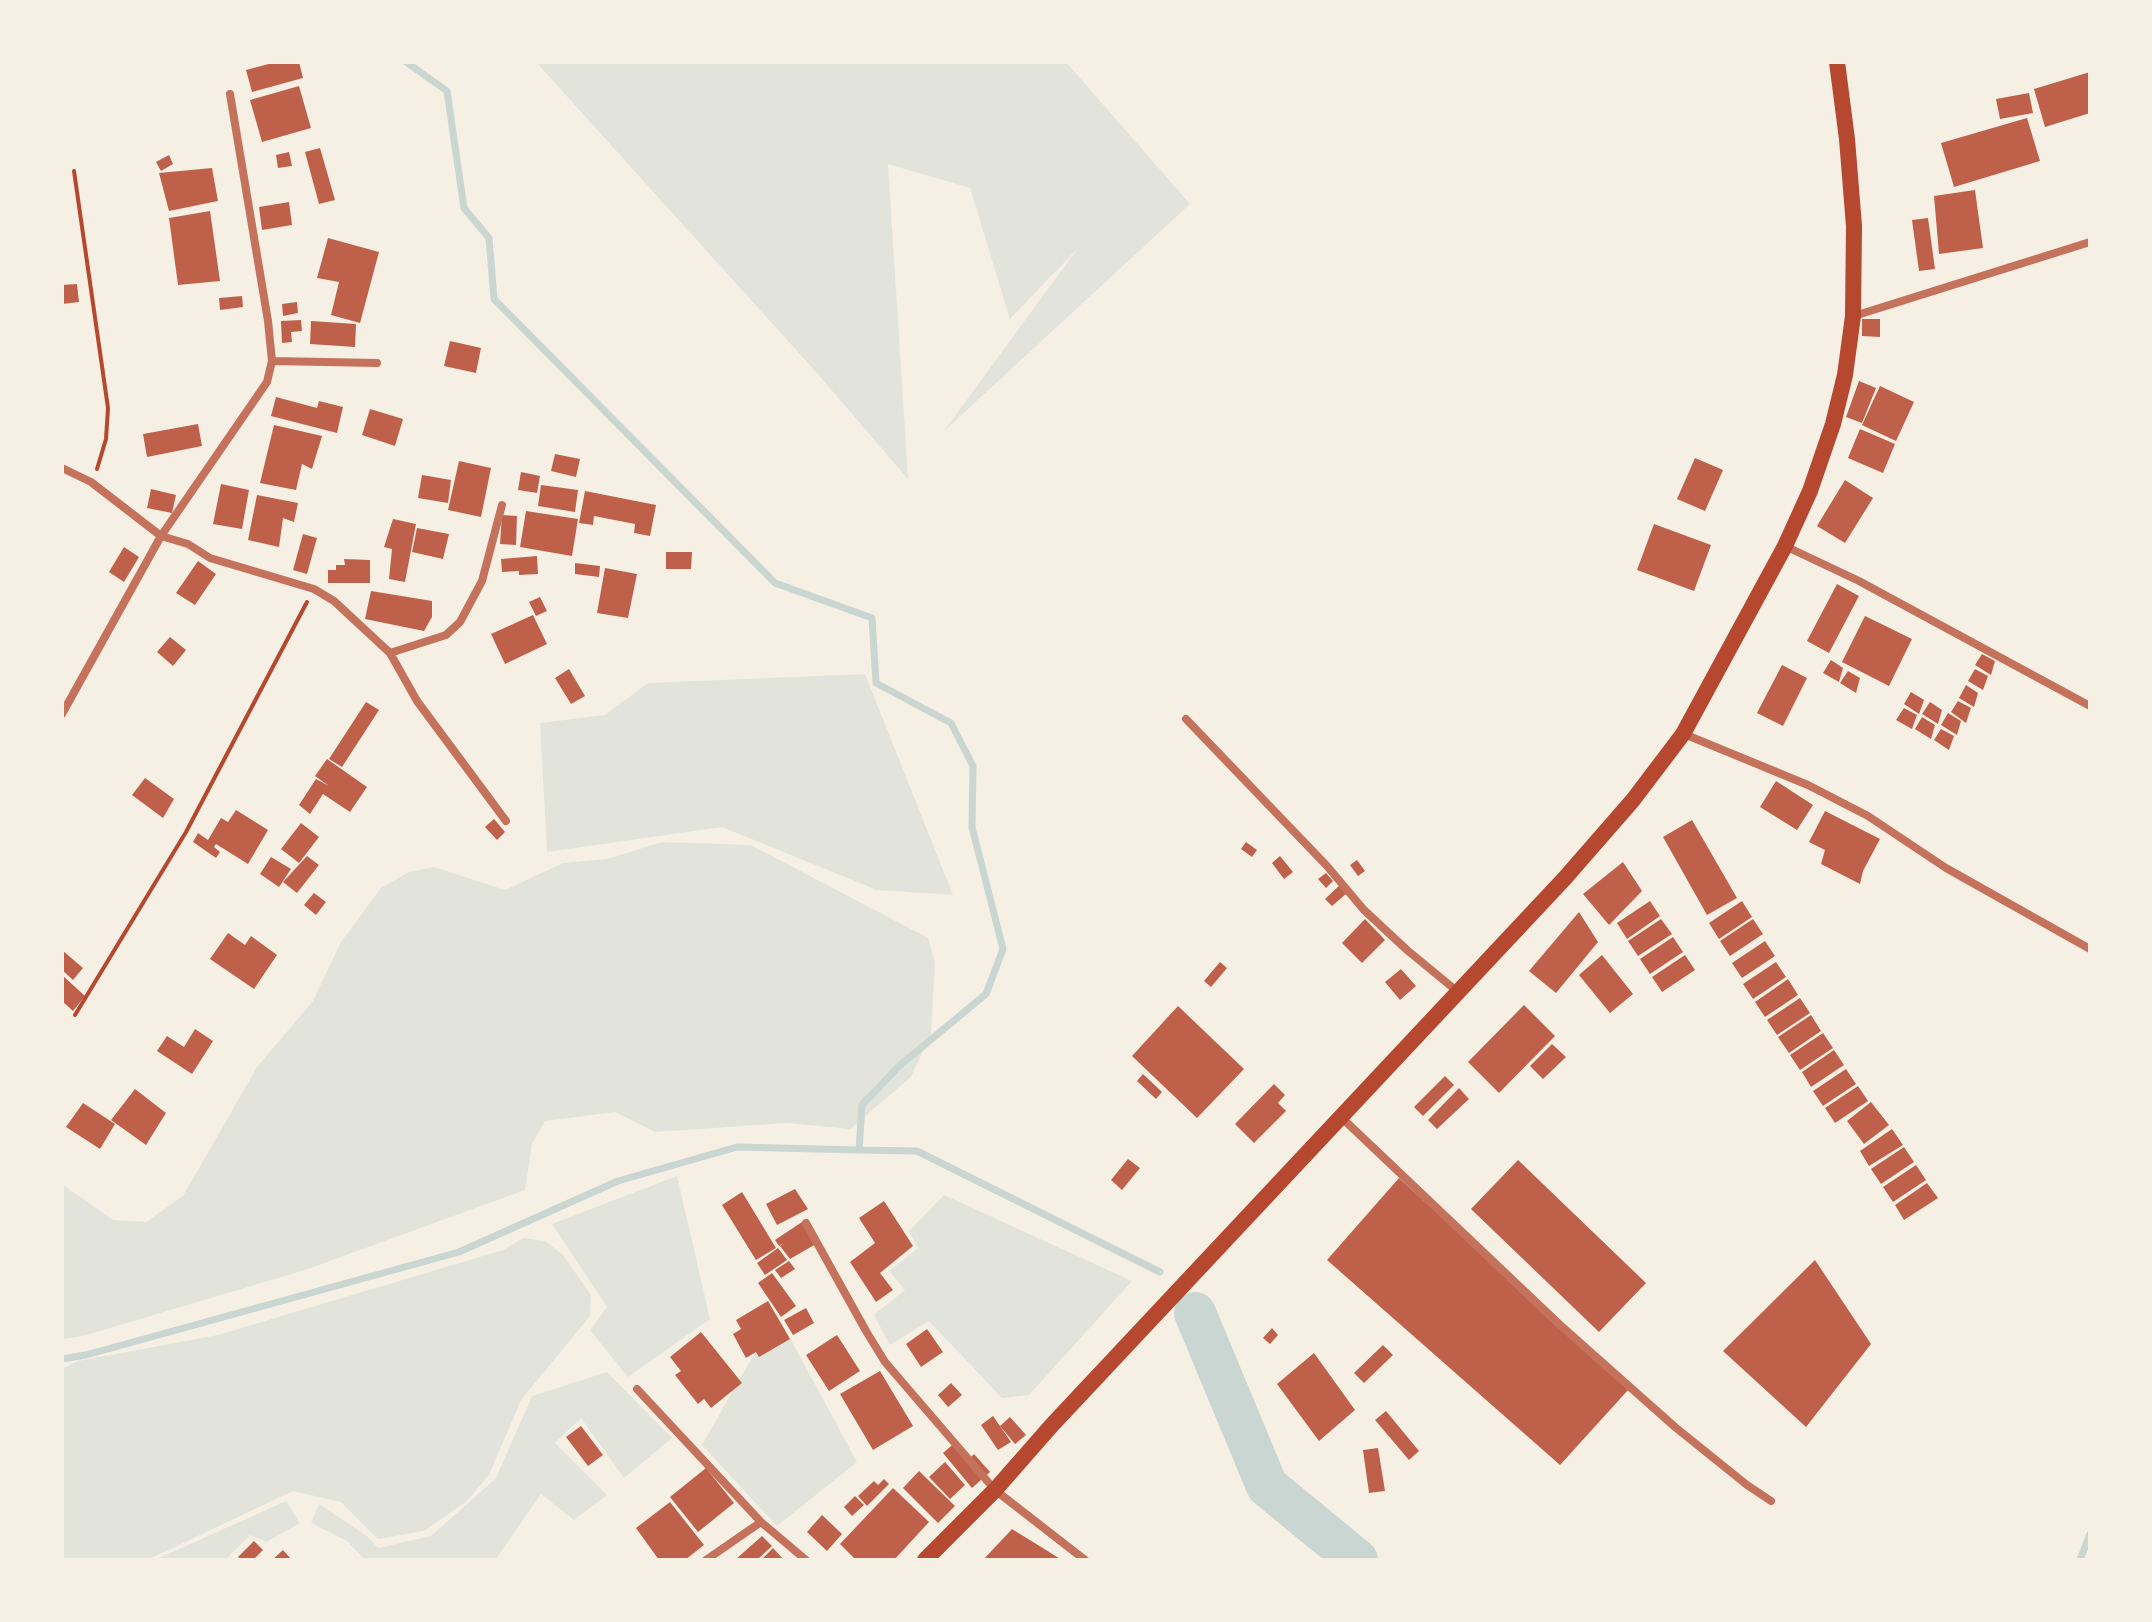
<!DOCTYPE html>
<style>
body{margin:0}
#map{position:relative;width:2152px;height:1622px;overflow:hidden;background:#f6efe4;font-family:Rubik,sans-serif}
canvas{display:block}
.frame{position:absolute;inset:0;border:64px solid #f6efe4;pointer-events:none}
</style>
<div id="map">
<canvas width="2152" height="1622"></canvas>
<div class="frame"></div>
</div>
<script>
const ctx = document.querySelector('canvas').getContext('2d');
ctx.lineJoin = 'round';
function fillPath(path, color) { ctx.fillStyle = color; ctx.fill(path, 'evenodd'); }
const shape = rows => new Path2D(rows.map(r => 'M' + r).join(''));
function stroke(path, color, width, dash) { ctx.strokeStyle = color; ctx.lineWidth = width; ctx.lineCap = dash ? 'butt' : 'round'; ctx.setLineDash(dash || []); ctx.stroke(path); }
const green = shape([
 [536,62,1066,62,1190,204,944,431,1078,248,1010,319,970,188,888,164,908,479,816,372],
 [865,674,953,895,877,890,722,827,547,852,540,723,605,715,648,683],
 [662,842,751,845,928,938,935,962,931,1033,911,1077,850,1129,788,1123,655,1132,615,1112,545,1121,532,1144,525,1190,305,1270,83,1336,62,1339,62,1184,113,1220,146,1222,183,1196,257,1067,313,1001,341,942,381,888,409,872,434,867,505,890,563,863,607,859],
 [677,1176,710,1319,628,1377,590,1330,607,1307,552,1224],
 [944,1195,1132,1281,1029,1395,1002,1398,929,1321,890,1345,874,1315,905,1290,889,1271,918,1248,909,1231],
 [523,1238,545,1241,563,1255,591,1295,590,1316,521,1400,489,1475,467,1501,424,1531,378,1539,341,1502,293,1491,147,1560,62,1560,62,1369,78,1361,218,1335,503,1250],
 [777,1314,857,1462,777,1526,702,1445],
 [607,1372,672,1438,624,1478,581,1418,555,1443,607,1495,574,1520,541,1494,495,1560,365,1560,347,1541,311,1523,319,1504,367,1536,378,1548,431,1536,496,1478,532,1396],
 [286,1501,300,1523,266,1542,250,1535,225,1560,155,1560]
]);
const stream = shape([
 [406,62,447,91,464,208,489,238,494,299,775,583,872,618,876,683,951,723,973,766,972,827,1003,949,986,994,899,1066,862,1105,859,1150,917,1151,1160,1272],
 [62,1359,86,1355,459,1252,618,1181,737,1147,859,1150],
 [2080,1560,2090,1534]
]);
const river = shape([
 [1195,1313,1267,1486,1357,1560]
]);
const building = shape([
 [276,62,299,62,303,78,252,92,246,70],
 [2090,72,2090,113,2045,127,2034,89],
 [299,86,311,128,262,142,250,100],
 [2029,93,2033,113,2000,119,1996,99],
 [2027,118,2040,161,1954,187,1941,143],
 [320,148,335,200,319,204,305,152],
 [289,152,292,166,278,168,276,155],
 [169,155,173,164,161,171,156,162],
 [212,168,218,201,169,211,159,173],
 [1975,190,1983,248,1939,254,1934,196],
 [289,202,292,225,262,230,259,207],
 [210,211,220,281,178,285,169,218],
 [1928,218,1935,269,1919,271,1912,220],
 [328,238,379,252,360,323,331,315,339,282,317,278],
 [77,284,79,302,62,304,62,285],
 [242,296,243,307,220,310,219,298],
 [297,302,298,313,283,316,282,304],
 [1862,319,1880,319,1880,337,1862,336],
 [301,320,302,331,291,332,292,342,282,343,281,321],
 [311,321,356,324,355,347,310,344],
 [450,341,481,348,476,373,444,366],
 [1859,381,1876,388,1862,423,1846,417],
 [1880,386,1914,402,1896,441,1862,425],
 [276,397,317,408,319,401,343,407,337,433,271,416],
 [370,409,403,419,395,446,362,435],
 [198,424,202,446,147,457,143,434],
 [274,425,322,436,312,469,302,464,296,490,260,483],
 [1860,429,1895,444,1883,473,1848,458],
 [555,454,580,459,576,477,551,471],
 [1695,458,1723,470,1705,511,1677,499],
 [459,461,491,468,481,517,448,510],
 [521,472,540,476,537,493,518,490],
 [422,475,451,480,448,503,418,498],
 [1845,480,1873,498,1845,543,1817,526],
 [221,484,249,490,242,529,213,524],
 [541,485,578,490,575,512,538,506],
 [151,489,176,495,172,513,147,508],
 [585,491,656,505,650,536,634,533,635,524,594,516,593,525,579,523],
 [257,495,298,503,294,522,283,518,279,547,248,540],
 [526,511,578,519,572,556,520,547],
 [502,515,517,516,516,545,500,544],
 [393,519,416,524,405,582,389,579,392,549,384,547],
 [1654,524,1711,545,1694,591,1637,570],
 [417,528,449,534,443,559,412,552],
 [303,534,317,538,307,574,293,570],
 [124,547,139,557,124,582,109,572],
 [666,552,692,552,691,569,666,569],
 [537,556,538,574,519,575,519,571,502,572,501,559],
 [344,559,370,560,370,583,328,583,328,570,336,570,336,565,345,565],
 [198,561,216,574,195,605,176,593],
 [575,563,600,566,599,577,575,574],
 [605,568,637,574,628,618,597,613],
 [1837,584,1859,596,1829,653,1807,641],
 [371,591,432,601,432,617,424,631,365,619],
 [540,597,547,611,536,616,529,602],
 [533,615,547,644,505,664,491,634],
 [1865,616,1912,639,1889,686,1842,662],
 [170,637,186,650,173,666,157,652],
 [1982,654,1995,661,1991,675,1975,665],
 [1831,660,1843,668,1839,682,1823,673],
 [1782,665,1807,678,1783,726,1757,713],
 [569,669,585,696,571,704,555,678],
 [1975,669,1988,676,1983,690,1968,681],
 [1848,671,1860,678,1856,693,1840,683],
 [1966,685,1978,693,1974,707,1959,698],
 [1911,692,1924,700,1919,714,1904,704],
 [1958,701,1971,708,1966,723,1951,712],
 [366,702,379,710,342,767,329,759],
 [1930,702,1942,710,1938,724,1922,714],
 [1904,708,1917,715,1912,729,1896,720],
 [1948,713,1961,721,1957,735,1941,725],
 [1922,717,1935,725,1931,739,1915,729],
 [1941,729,1954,736,1949,750,1934,740],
 [327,759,367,787,350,812,323,794,310,814,299,805,316,779,329,786,315,776],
 [145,778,174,799,163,818,132,795],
 [1776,781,1813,805,1797,830,1760,807],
 [236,810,268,830,248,864,216,844,214,847,220,852,216,858,193,842,198,833,208,840,221,818,228,822],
 [1825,811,1880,839,1863,871,1860,884,1821,864,1825,850,1809,842],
 [494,819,505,832,497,840,485,827],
 [1692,820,1737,898,1707,915,1663,837],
 [301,823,319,837,299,863,281,849],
 [1246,842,1257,850,1252,857,1241,849],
 [307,856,319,865,297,893,283,882],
 [1280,856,1293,872,1284,879,1272,863],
 [271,857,291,869,279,887,260,874],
 [1357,860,1365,871,1358,876,1350,865],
 [1623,862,1642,891,1609,925,1583,894],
 [1326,873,1333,881,1326,888,1318,879],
 [1340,885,1347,893,1332,906,1325,899],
 [314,893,326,902,316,915,304,905],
 [1650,901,1660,916,1627,939,1617,923],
 [1742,901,1752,917,1719,939,1709,923],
 [1579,912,1598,942,1556,993,1529,971],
 [1365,919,1385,940,1362,963,1342,943],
 [1661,919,1672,934,1638,956,1628,941],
 [1753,919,1763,934,1730,956,1720,941],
 [228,933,245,945,251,936,277,955,254,989,210,959],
 [1673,937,1683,952,1650,974,1640,959],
 [1765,941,1775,956,1742,978,1732,963],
 [62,950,83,968,73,980,62,970],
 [1602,955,1633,994,1610,1013,1579,975],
 [1685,955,1695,970,1662,992,1652,977],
 [1220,962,1227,968,1211,987,1204,981],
 [1776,962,1786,977,1753,999,1743,984],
 [1401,969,1416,986,1400,1000,1385,982],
 [62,975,85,996,73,1011,62,1001],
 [1788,979,1798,995,1765,1017,1755,1002],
 [1800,998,1810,1013,1777,1035,1767,1020],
 [1524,1005,1555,1036,1499,1093,1468,1062],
 [1178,1006,1244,1069,1197,1118,1132,1056],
 [1811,1015,1821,1031,1789,1053,1778,1037],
 [195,1029,213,1041,192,1074,157,1051,167,1036,184,1047],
 [1823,1033,1833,1048,1800,1070,1790,1055],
 [1552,1044,1566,1057,1543,1079,1530,1066],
 [1834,1050,1844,1065,1811,1087,1802,1072],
 [1846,1069,1856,1084,1823,1106,1813,1091],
 [1143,1074,1162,1092,1156,1099,1137,1081],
 [1445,1076,1454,1085,1423,1116,1414,1107],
 [1274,1084,1285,1095,1278,1103,1286,1111,1254,1143,1235,1124],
 [1858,1086,1868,1101,1835,1123,1825,1108],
 [1459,1088,1469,1099,1437,1129,1428,1120],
 [135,1089,166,1113,146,1145,111,1120],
 [1871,1102,1889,1125,1864,1144,1847,1121],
 [83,1103,115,1124,100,1149,66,1127],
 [1892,1129,1903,1145,1869,1166,1860,1151],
 [1904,1147,1914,1162,1881,1184,1871,1169],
 [1128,1159,1140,1168,1122,1190,1111,1180],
 [1518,1160,1646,1283,1599,1332,1471,1209],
 [1916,1165,1926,1180,1893,1202,1883,1187],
 [1399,1178,1629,1389,1560,1465,1327,1260],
 [1927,1183,1938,1198,1904,1220,1895,1205],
 [795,1189,808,1209,777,1225,766,1204],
 [742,1192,776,1248,756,1260,722,1205],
 [884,1201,913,1246,880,1273,893,1290,876,1302,850,1262,875,1243,859,1218],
 [802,1222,816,1244,790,1259,780,1246,783,1243,779,1246,775,1240],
 [778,1248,787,1260,765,1275,757,1263],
 [1815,1260,1871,1344,1806,1427,1723,1351],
 [789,1261,795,1269,781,1278,775,1270],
 [772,1273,796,1306,781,1317,758,1283],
 [768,1301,790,1339,759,1357,756,1352,746,1358,733,1334,741,1329,736,1320],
 [806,1308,814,1323,793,1335,784,1320],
 [1272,1328,1278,1335,1270,1344,1263,1338],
 [927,1329,943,1352,921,1367,906,1344],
 [701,1332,742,1383,711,1408,704,1399,698,1404,675,1375,681,1371,670,1357],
 [837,1335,860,1371,829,1391,806,1355],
 [1383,1345,1393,1355,1364,1383,1354,1373],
 [1314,1353,1355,1410,1319,1441,1277,1384],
 [880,1371,913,1426,873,1450,840,1394],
 [951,1383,962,1395,948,1407,938,1395],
 [1386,1411,1419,1451,1409,1460,1375,1420],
 [993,1416,1011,1442,998,1450,981,1425],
 [1010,1417,1026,1435,1015,1444,1000,1426],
 [581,1426,603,1455,588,1466,566,1437],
 [957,1441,971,1457,974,1454,990,1472,972,1488,943,1453],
 [1378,1448,1385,1491,1369,1493,1363,1450],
 [945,1462,965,1485,950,1499,929,1477],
 [706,1468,734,1503,698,1532,670,1497],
 [919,1471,955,1506,938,1523,903,1488],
 [884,1479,889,1484,867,1506,858,1496,874,1481,878,1485],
 [893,1488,929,1522,894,1560,856,1560,840,1544],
 [855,1496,864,1505,852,1516,844,1507],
 [670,1502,704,1545,685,1560,659,1560,636,1528],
 [822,1515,842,1534,827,1551,807,1532],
 [1012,1529,1062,1560,983,1560],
 [762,1536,772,1546,757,1560,735,1560],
 [254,1541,263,1550,253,1560,241,1560,238,1557],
 [773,1548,784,1560,761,1560],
 [283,1550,292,1560,272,1560]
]);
const path = shape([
 [74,171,108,408,106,439,97,469],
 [75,1015,186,832,307,602]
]);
const minor = shape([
 [1854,316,2090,242],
 [272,361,377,363],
 [62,468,91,482,161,536,188,544,210,558,314,589,334,601,390,653,417,701,506,821],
 [1785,546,1859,581,2090,706],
 [390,653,446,635,460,622,482,581,502,505],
 [62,714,161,536,267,382,272,361,268,321,230,94],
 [1186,719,1327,866,1364,910,1407,950,1458,992],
 [1684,734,1808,785,1868,816,1946,868,2090,949],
 [1342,1118,1559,1324,1675,1427,1747,1485,1771,1501],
 [806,1223,866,1331,885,1362,995,1490,1085,1560],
 [637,1389,761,1522,806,1560],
 [706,1560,761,1522]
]);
const trunk = shape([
 [925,1560,995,1490,1052,1425,1565,878,1633,800,1683,734,1785,546,1810,491,1833,424,1845,375,1853,316,1854,226,1847,139,1837,62]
]);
fillPath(green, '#e2e4dc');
stroke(stream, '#c9d6d2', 7);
stroke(river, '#c9d6d2', 42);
fillPath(building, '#bf614a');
stroke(path, '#b5482f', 4);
stroke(minor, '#c5725c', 8);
stroke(trunk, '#b5482f', 16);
</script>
